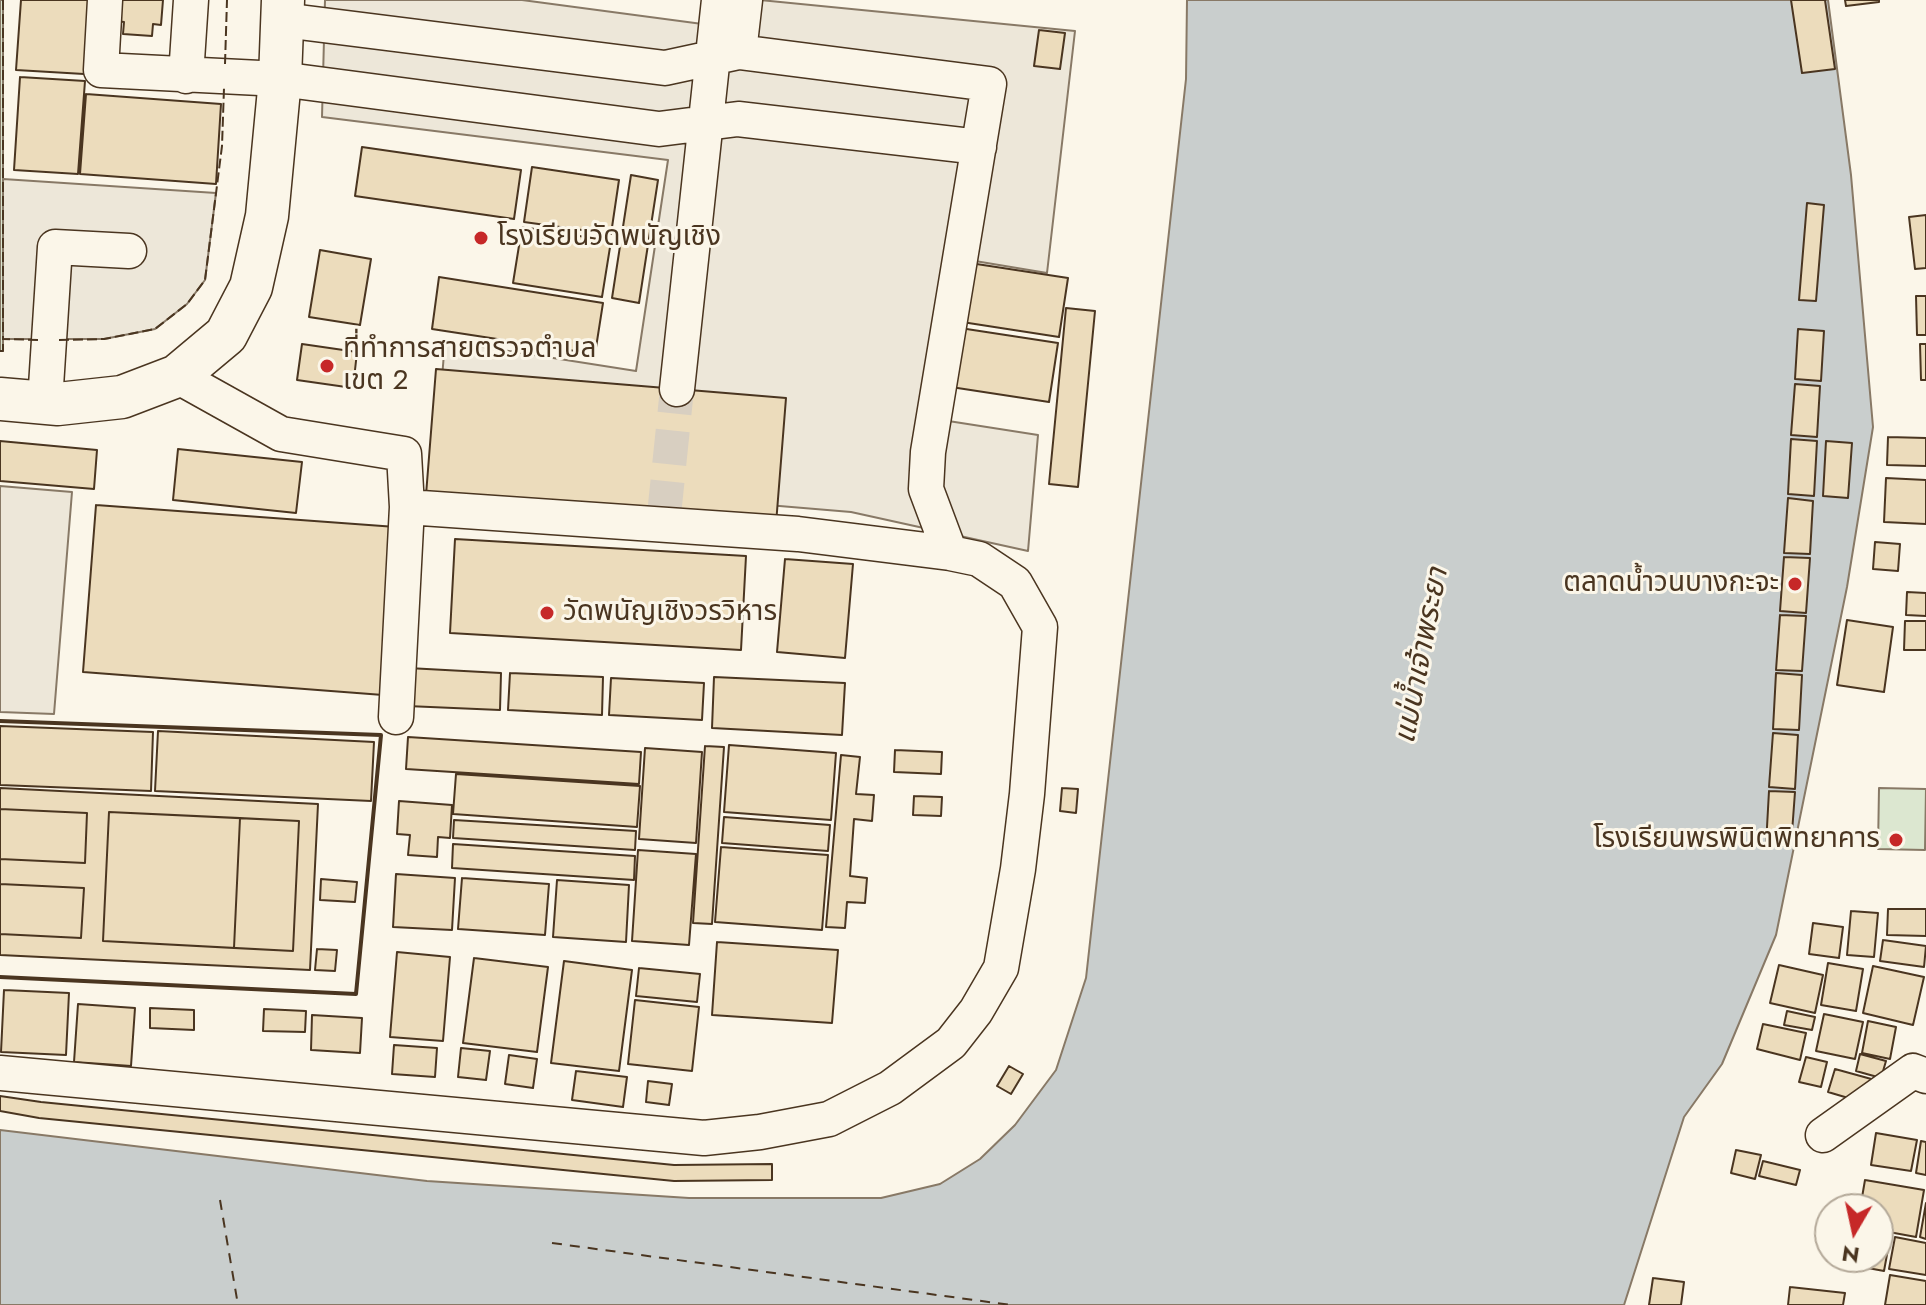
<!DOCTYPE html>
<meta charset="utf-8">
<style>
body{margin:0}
#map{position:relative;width:1926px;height:1305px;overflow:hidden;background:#fbf6e9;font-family:Jost,sans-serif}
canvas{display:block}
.north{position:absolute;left:1814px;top:1193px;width:80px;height:80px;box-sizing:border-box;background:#fbf6e9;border:2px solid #b4a999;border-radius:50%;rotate:189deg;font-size:22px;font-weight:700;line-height:32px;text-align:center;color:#4a3520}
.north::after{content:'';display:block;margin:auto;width:28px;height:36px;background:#c62828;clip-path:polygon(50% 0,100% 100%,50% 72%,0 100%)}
</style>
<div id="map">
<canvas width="1926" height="1305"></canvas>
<div class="north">N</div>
</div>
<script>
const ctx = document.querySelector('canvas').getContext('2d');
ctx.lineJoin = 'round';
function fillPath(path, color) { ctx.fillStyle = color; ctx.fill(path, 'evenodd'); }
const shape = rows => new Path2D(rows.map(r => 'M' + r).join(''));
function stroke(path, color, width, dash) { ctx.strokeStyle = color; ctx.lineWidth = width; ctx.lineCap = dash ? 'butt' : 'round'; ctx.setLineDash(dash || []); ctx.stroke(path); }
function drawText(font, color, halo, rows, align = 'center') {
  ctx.font = font + ' Jost,"Noto Sans Thai",sans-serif'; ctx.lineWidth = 6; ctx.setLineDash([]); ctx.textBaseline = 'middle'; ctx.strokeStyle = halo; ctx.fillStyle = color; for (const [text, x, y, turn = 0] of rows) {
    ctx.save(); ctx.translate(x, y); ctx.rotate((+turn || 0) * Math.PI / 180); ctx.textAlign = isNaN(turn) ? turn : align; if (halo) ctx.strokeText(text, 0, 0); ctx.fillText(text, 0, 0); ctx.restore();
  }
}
const green = shape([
 [0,0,3,0,3,351,0,351,0,0],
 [1879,788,1926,789,1925,850,1878,849,1879,788]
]);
const parking = shape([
 [325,0,522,0,755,31,760,0,1075,31,1047,273,969,260,942,420,1038,435,1028,551,851,512,434,477,445,341,636,371,668,160,322,117,325,0],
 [3,179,216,193,205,280,187,304,155,329,104,339,3,339,3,179],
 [0,486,72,492,54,714,0,712,0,486]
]);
const water = shape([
 [1187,0,1828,0,1851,175,1873,427,1847,587,1776,935,1722,1064,1684,1117,1624,1305,0,1305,0,1130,427,1181,689,1198,881,1198,940,1184,980,1159,1015,1125,1056,1070,1086,978,1186,79,1187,0]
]);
const ferry = shape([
 [220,1200,238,1305],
 [552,1243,1011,1305]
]);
const building = shape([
 [21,0,89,0,84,74,16,70,21,0],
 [118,0,163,0,161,25,153,24,152,36,123,34,124,22,116,21,118,0],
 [1791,0,1825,0,1835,69,1802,73,1791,0],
 [1845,0,1879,0,1879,2,1846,6,1845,0],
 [1039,30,1065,33,1060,69,1034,66,1039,30],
 [20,77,85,81,78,174,14,170,20,77],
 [86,94,221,104,216,184,80,174,86,94],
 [362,147,521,170,514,219,355,196,362,147],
 [532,167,619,180,611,234,524,222,532,167],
 [631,175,658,180,639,303,612,298,631,175],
 [1807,203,1824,205,1816,301,1799,300,1807,203],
 [1926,215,1926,268,1915,269,1909,217,1926,215],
 [522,227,611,241,602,297,513,283,522,227],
 [320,250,371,259,360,325,309,317,320,250],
 [970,263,1068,278,1059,337,962,322,970,263],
 [439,277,603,303,595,354,432,329,439,277],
 [1916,296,1926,296,1926,335,1917,335,1916,296],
 [1066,308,1095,311,1078,487,1049,484,1066,308],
 [960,328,1058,343,1049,402,951,387,960,328],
 [1798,329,1824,331,1821,381,1795,379,1798,329],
 [302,344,357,352,353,388,297,380,302,344],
 [1920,344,1926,344,1926,380,1921,380,1920,344],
 [436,369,786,398,776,524,426,495,436,369],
 [1795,384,1820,386,1817,437,1791,435,1795,384],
 [1888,437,1926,438,1926,466,1887,465,1888,437],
 [1791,439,1817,441,1814,496,1788,494,1791,439],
 [0,441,97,450,94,489,0,481,0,441],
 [1826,441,1852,443,1848,498,1823,496,1826,441],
 [178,449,302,462,296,513,173,500,178,449],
 [1886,478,1926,480,1926,524,1884,522,1886,478],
 [1788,498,1813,501,1810,554,1784,553,1788,498],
 [96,505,396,527,383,695,83,672,96,505],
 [455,539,746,556,741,650,450,633,455,539],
 [1875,542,1900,544,1898,571,1873,569,1875,542],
 [1784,557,1810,558,1806,613,1780,611,1784,557],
 [785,559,853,564,845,658,777,652,785,559],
 [1907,592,1926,593,1926,616,1906,615,1907,592],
 [1780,615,1806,616,1802,671,1776,670,1780,615],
 [1847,620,1893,627,1884,692,1837,685,1847,620],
 [1905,621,1926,621,1926,650,1904,650,1905,621],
 [408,668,501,673,500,710,407,706,408,668],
 [510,673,603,677,602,715,508,710,510,673],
 [1776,673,1802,675,1799,730,1773,729,1776,673],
 [714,677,845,683,842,735,712,728,714,677],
 [611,678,704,683,702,720,609,715,611,678],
 [0,726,153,732,151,791,0,785,0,726],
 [158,731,374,742,371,801,155,791,158,731],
 [1773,733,1798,735,1795,789,1769,787,1773,733],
 [408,737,641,752,639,784,406,769,408,737],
 [729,745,836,753,831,820,724,812,729,745],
 [705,746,724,747,712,924,693,923,705,746],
 [645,748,702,752,696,843,639,839,645,748],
 [895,750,942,752,941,774,894,772,895,750],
 [841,755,860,757,856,794,874,795,872,821,854,819,850,876,867,878,865,903,847,902,845,928,826,927,841,755],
 [456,774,640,786,637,827,453,814,456,774],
 [0,788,318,804,310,970,0,955,0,934,81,938,84,888,0,884,0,859,85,863,87,813,0,809,0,788],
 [109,812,299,821,293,951,103,941,109,812],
 [1062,788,1078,789,1076,813,1060,811,1062,788],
 [1769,791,1795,792,1791,846,1766,845,1769,791],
 [914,796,942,797,941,816,913,815,914,796],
 [399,801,452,805,450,838,438,837,437,857,408,855,410,835,397,834,399,801],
 [0,809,87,813,85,863,0,859,0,809],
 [109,812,240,818,234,948,103,941,109,812],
 [724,817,830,825,828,851,722,843,724,817],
 [240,818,299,821,293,951,234,948,240,818],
 [454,820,636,831,635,850,453,838,454,820],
 [453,844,635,856,634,880,452,868,453,844],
 [721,847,828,855,822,930,715,922,721,847],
 [638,850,696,854,689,945,632,941,638,850],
 [396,874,455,878,452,930,393,927,396,874],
 [462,878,549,884,545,935,458,929,462,878],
 [321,879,357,882,355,902,320,900,321,879],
 [557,880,629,885,626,942,553,937,557,880],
 [0,884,84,888,81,938,0,934,0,884],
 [1888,909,1926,909,1926,936,1887,935,1888,909],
 [1851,911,1878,913,1874,957,1847,955,1851,911],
 [1813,923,1843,927,1839,958,1809,954,1813,923],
 [1883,940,1926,946,1924,967,1880,961,1883,940],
 [717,942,838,950,832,1023,712,1015,717,942],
 [317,949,337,950,335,971,315,970,317,949],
 [397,952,450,957,443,1041,390,1037,397,952],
 [474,958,548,967,537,1052,463,1043,474,958],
 [564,961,632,970,619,1071,551,1063,564,961],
 [1828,963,1863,969,1856,1011,1821,1005,1828,963],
 [1779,965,1823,975,1815,1013,1770,1003,1779,965],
 [1873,966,1924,977,1913,1025,1863,1013,1873,966],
 [639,968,700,974,697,1002,636,996,639,968],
 [4,990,69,993,66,1055,1,1052,4,990],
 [635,1000,699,1007,692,1071,628,1064,635,1000],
 [78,1004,135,1008,131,1066,74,1062,78,1004],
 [150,1008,194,1010,194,1030,150,1028,150,1008],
 [264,1009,306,1011,305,1032,263,1031,264,1009],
 [1787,1011,1815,1017,1812,1030,1784,1025,1787,1011],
 [1824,1014,1863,1022,1855,1059,1816,1051,1824,1014],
 [312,1015,362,1018,360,1053,311,1050,312,1015],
 [1868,1021,1896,1027,1890,1059,1862,1053,1868,1021],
 [1763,1024,1806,1033,1800,1060,1757,1049,1763,1024],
 [394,1045,437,1048,435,1077,392,1074,394,1045],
 [461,1048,490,1051,486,1080,458,1077,461,1048],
 [1860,1054,1886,1061,1881,1078,1856,1071,1860,1054],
 [509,1055,537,1059,533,1088,505,1084,509,1055],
 [1806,1057,1827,1062,1821,1087,1799,1082,1806,1057],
 [1009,1066,1023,1074,1011,1094,997,1086,1009,1066],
 [1835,1069,1875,1080,1855,1100,1828,1092,1835,1069],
 [576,1071,627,1077,623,1107,572,1100,576,1071],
 [648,1081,672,1084,669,1105,646,1102,648,1081],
 [0,1096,41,1102,674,1165,772,1164,772,1180,674,1181,39,1118,0,1111,0,1096],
 [1876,1133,1917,1140,1911,1171,1871,1165,1876,1133],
 [1921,1141,1926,1142,1926,1175,1916,1173,1921,1141],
 [1736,1150,1761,1155,1755,1179,1731,1173,1736,1150],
 [1763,1161,1800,1170,1796,1185,1759,1176,1763,1161],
 [1865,1180,1924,1190,1916,1237,1878,1230,1878,1209,1860,1209,1865,1180],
 [1926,1203,1926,1239,1920,1237,1926,1203],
 [1878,1236,1890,1238,1884,1271,1846,1264,1847,1257,1878,1257,1878,1236],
 [1895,1237,1926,1243,1926,1275,1889,1269,1895,1237],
 [1890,1275,1926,1281,1926,1305,1885,1305,1890,1275],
 [1653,1278,1684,1282,1681,1305,1649,1305,1653,1278],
 [1790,1287,1845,1293,1843,1305,1788,1305,1790,1287]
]);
const minorTunnel = shape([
 [664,515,677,389]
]);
const minor = shape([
 [105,0,101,70,280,79,659,129,738,119,979,147],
 [283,20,665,68,739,52,989,84,928,452,926,489,950,553],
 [739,52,745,0],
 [186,76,191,0],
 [677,389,719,0],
 [45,402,55,247,129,251],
 [396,717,407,507],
 [0,1073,704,1138,760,1132,829,1119,890,1088,951,1043,976,1011,1001,968,1018,869,1027,794,1040,627,1015,583,979,559,950,553,798,534,407,507,404,454,281,434,177,376],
 [1823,1135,1913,1071,1926,1076]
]);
const major = shape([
 [0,399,58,404,122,397,177,376,226,335,251,287,267,216,280,79,283,0]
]);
const fence = shape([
 [3,0,3,339,39,340],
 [225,64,227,0],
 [59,340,104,339,155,329,187,304,205,280,222,146,224,88],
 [0,351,3,351,3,339]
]);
const wall = shape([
 [0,721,381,735,356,994,0,977]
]);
const markers = [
 [481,238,8,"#c62828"],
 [327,366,8,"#c62828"],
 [1795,584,8,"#c62828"],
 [547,613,8,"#c62828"],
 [1896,840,8,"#c62828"]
];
const poiNames = [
 ["โรงเรียนวัดพนัญเชิง",497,238],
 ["ที่ทำการสายตรวจตำบล",343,350],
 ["เขต 2",343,382],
 ["ตลาดน้ำวนบางกะจะ",1779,584,"right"],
 ["วัดพนัญเชิงวรวิหาร",563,613],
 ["โรงเรียนพรพินิตพิทยาคาร",1880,840,"right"]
];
const waterNames = [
 ["แม่น้ำเจ้าพระยา",1423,656,-79]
];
fillPath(green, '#dce7d0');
stroke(green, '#887966', 2);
fillPath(parking, '#ede7d9');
stroke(parking, '#887966', 2);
fillPath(water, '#c9cecd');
stroke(water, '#887966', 2);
stroke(ferry, '#4a3520', 2, [10, 8]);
fillPath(building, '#ecdcbc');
stroke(building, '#4a3520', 2);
stroke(minorTunnel, '#d8cfc1', 34, [34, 17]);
stroke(minor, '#4a3520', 37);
stroke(major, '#4a3520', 45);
stroke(minor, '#fbf6e9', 34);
stroke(major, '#fbf6e9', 42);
stroke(fence, '#4a3520', 2, [10, 4]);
stroke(wall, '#4a3520', 4);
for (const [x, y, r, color] of markers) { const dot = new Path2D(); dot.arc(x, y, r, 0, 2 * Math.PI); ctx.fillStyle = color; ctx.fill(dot); stroke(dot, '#fbf6e9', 3); }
drawText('28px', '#4a3520', '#fbf6e9', poiNames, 'left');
drawText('italic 30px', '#4a3520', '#fbf6e9', waterNames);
</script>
